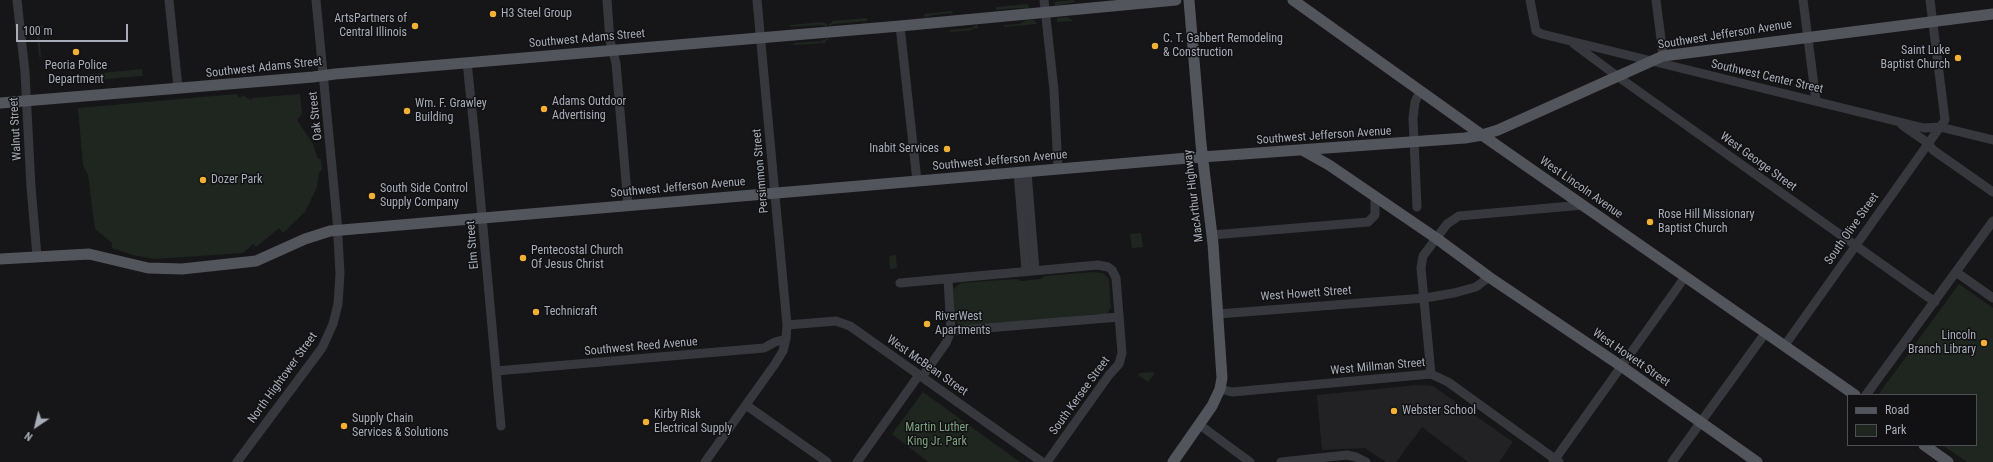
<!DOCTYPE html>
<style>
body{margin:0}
#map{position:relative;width:1993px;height:462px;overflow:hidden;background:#161618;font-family:"Roboto Condensed",sans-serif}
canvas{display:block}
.legend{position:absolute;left:1847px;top:394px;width:130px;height:52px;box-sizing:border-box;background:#111113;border:1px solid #4d4f55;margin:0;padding:5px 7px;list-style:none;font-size:12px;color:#a8adb8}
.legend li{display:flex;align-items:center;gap:8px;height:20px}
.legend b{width:20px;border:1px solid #4d4f55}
.north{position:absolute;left:16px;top:406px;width:40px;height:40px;-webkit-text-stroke:3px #111113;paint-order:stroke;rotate:215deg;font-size:11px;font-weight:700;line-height:16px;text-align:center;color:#a8adb8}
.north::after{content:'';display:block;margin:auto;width:14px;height:18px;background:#a8adb8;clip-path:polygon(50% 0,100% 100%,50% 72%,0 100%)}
.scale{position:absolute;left:16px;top:24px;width:112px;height:18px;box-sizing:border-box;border:2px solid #a8adb8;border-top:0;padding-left:5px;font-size:12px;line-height:14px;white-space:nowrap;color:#a8adb8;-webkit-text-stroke:3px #111113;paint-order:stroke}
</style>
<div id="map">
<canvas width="1993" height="462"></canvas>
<ul class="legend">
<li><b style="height:5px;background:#53555c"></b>Road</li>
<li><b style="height:11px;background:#1e261f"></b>Park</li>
</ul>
<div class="north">N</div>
<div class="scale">100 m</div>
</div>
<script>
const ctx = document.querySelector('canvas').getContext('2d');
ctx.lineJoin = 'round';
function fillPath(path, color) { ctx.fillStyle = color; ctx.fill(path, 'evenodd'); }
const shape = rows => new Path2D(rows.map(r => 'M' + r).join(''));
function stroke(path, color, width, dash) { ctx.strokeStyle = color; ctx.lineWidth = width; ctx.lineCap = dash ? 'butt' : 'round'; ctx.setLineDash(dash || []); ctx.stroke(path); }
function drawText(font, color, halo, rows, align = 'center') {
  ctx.font = font + ' "Roboto Condensed",sans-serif'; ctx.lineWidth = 3; ctx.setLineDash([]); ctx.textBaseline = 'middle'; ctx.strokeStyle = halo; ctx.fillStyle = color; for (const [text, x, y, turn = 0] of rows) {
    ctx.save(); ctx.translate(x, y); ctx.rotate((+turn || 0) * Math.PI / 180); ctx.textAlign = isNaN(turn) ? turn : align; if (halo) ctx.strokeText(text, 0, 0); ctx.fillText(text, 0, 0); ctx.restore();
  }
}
const built = shape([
 [1418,385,1433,386,1513,442,1499,462,1468,462,1422,427,1396,462,1386,462,1365,448,1322,450,1317,395]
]);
const green = shape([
 [1073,0,1075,2,1055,6,1054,2],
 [1028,4,1029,9,1018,8,996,10,996,7],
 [952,11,953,13,933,15,925,18,924,14],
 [1067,17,1074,21,1057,22,1057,18],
 [867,18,867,21,834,24,829,26,828,24,832,23,832,21],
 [1026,20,1034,20,1037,24,1004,27,1004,25,1019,24],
 [823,22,827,24,827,27,820,25,791,27,790,25],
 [36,25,43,25,43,28,39,29,41,57,39,57],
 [977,25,978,28,971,29,973,30,950,32,950,30,971,28],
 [828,38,828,40,825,41,825,43,794,45,794,43,821,41],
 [142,69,143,76,71,82,71,76],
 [236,94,240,98,243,95,251,100,252,98,300,94,302,114,297,120,313,144,318,159,321,159,322,169,319,173,317,187,305,212,283,233,279,228,256,247,253,244,243,253,154,259,133,255,112,248,112,243,95,229,88,175,83,165,78,108],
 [1141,233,1143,247,1132,248,1130,234],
 [896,255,897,268,890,269,889,256],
 [1093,272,1103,273,1109,279,1111,308,1106,315,1095,314,1008,324,1005,322,960,327,954,320,952,290,961,283,1016,279,1021,281,1040,279,1045,276],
 [1959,284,1993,308,1993,462,1967,462,1942,445,1976,445,1976,395,1878,395],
 [1152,372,1155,373,1148,382,1138,375,1140,373],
 [923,392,1020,462,928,462,892,434]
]);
const minor = shape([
 [17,0,25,72,31,187,37,256],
 [169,0,178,88],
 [607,0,610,41,616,63,628,206],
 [1044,0,1054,90,1058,169],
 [1530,0,1536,31,1542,34,1924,128,1940,127,1993,140],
 [1656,0,1664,62],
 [1803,0,1816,101],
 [900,26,917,181],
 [1574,44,1617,76,1935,302],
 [467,62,475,139,501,426],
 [1902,125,1928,143,1933,150,1993,192],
 [1018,172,1026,271],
 [1027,172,1035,270],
 [1417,207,1413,118,1415,102,1420,91],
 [1212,235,1368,222,1375,215,1375,197],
 [1956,272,1993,298],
 [900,283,1098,265,1108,267,1112,270,1116,278,1122,353,1119,364,1109,375,1047,462],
 [1218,314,1425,298,1454,293,1476,287,1489,277],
 [787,325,836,321,850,326,1042,462],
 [951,331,1119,317],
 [1785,345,1945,120,1930,0],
 [496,371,764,348,775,342,786,339],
 [1431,374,1421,268,1423,256,1447,224,1459,216,1583,205],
 [922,377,946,343,951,331,948,279],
 [1220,389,1232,392,1431,374,1448,382,1559,462],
 [1866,395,1993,221],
 [746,405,827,462],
 [1200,425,1250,462],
 [237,462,322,348,333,324,338,304,340,274,337,220,316,0],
 [705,462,775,364,783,351,786,339,787,325,757,0],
 [857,462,919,375],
 [1281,462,1347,455,1356,457,1366,462],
 [1553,462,1685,277],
 [1672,462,1766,332]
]);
const major = shape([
 [1293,0,1482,135,1855,395],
 [0,103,313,77,335,74,900,26,1176,0],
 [1304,151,1329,165,1436,238,1489,277,1621,366,1757,462],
 [0,259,89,254,148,268,182,269,256,261,305,239,330,231,1188,158,1465,138,1482,135,1498,130,1663,56,1993,14],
 [1924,445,1948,462],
 [1173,462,1212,406,1220,389,1222,378,1213,244,1201,144,1189,0]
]);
const markers = [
 [493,14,4,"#f2b134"],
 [415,26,4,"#f2b134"],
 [1155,46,4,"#f2b134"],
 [76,52,4,"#f2b134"],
 [1958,58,4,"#f2b134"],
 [544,109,4,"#f2b134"],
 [407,111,4,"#f2b134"],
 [947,149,4,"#f2b134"],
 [203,180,4,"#f2b134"],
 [372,196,4,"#f2b134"],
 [1650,222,4,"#f2b134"],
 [523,258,4,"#f2b134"],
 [536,312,4,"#f2b134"],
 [927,324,4,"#f2b134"],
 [1984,343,4,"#f2b134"],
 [1394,411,4,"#f2b134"],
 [646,422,4,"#f2b134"],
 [344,426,4,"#f2b134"]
];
const poiNames = [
 ["H3 Steel Group",501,14],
 ["ArtsPartners of",407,19,"right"],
 ["Central Illinois",407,33,"right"],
 ["C. T. Gabbert Remodeling",1163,39],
 ["& Construction",1163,53],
 ["Saint Luke",1950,51,"right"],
 ["Baptist Church",1950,65,"right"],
 ["Peoria Police",76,66,"center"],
 ["Department",76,80,"center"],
 ["Adams Outdoor",552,102],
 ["Advertising",552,116],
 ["Wm. F. Grawley",415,104],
 ["Building",415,118],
 ["Inabit Services",939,149,"right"],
 ["Dozer Park",211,180],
 ["South Side Control",380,189],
 ["Supply Company",380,203],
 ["Rose Hill Missionary",1658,215],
 ["Baptist Church",1658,229],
 ["Pentecostal Church",531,251],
 ["Of Jesus Christ",531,265],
 ["Technicraft",544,312],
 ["RiverWest",935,317],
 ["Apartments",935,331],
 ["Lincoln",1976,336,"right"],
 ["Branch Library",1976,350,"right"],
 ["Webster School",1402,411],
 ["Kirby Risk",654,415],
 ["Electrical Supply",654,429],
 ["Supply Chain",352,419],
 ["Services & Solutions",352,433]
];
const streetNames = [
 ["Southwest Jefferson Avenue",1725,35,-9],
 ["Southwest Adams Street",587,39,-5],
 ["Southwest Adams Street",264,68,-6],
 ["Southwest Center Street",1767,77,13],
 ["Oak Street",316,116,-96],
 ["Walnut Street",16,129,-93],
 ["Southwest Jefferson Avenue",1324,136,-4],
 ["Southwest Jefferson Avenue",1000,161,-5],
 ["West George Street",1758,162,36],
 ["Persimmon Street",761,171,-95],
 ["Southwest Jefferson Avenue",678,188,-5],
 ["West Lincoln Avenue",1581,188,35],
 ["MacArthur Highway",1194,196,-97],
 ["South Olive Street",1852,229,-55],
 ["Elm Street",473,245,-95],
 ["West Howett Street",1306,294,-4],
 ["Southwest Reed Avenue",641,347,-5],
 ["West Howett Street",1631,358,35],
 ["West McBean Street",927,366,35],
 ["West Millman Street",1378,367,-5],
 ["North Hightower Street",283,378,-54],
 ["South Kersee Street",1080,396,-54]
];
const parkNames = [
 ["Martin Luther",937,428],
 ["King Jr. Park",937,442]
];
fillPath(built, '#222225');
fillPath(green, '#1e261f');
stroke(minor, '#37383d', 9);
stroke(major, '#53555c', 11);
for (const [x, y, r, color] of markers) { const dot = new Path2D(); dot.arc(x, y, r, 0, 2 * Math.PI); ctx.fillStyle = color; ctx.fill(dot); stroke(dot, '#111113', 1.5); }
drawText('12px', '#a8adb8', '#111113', poiNames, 'left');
drawText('12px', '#a8adb8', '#111113', streetNames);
drawText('12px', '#7fa381', '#111113', parkNames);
</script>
